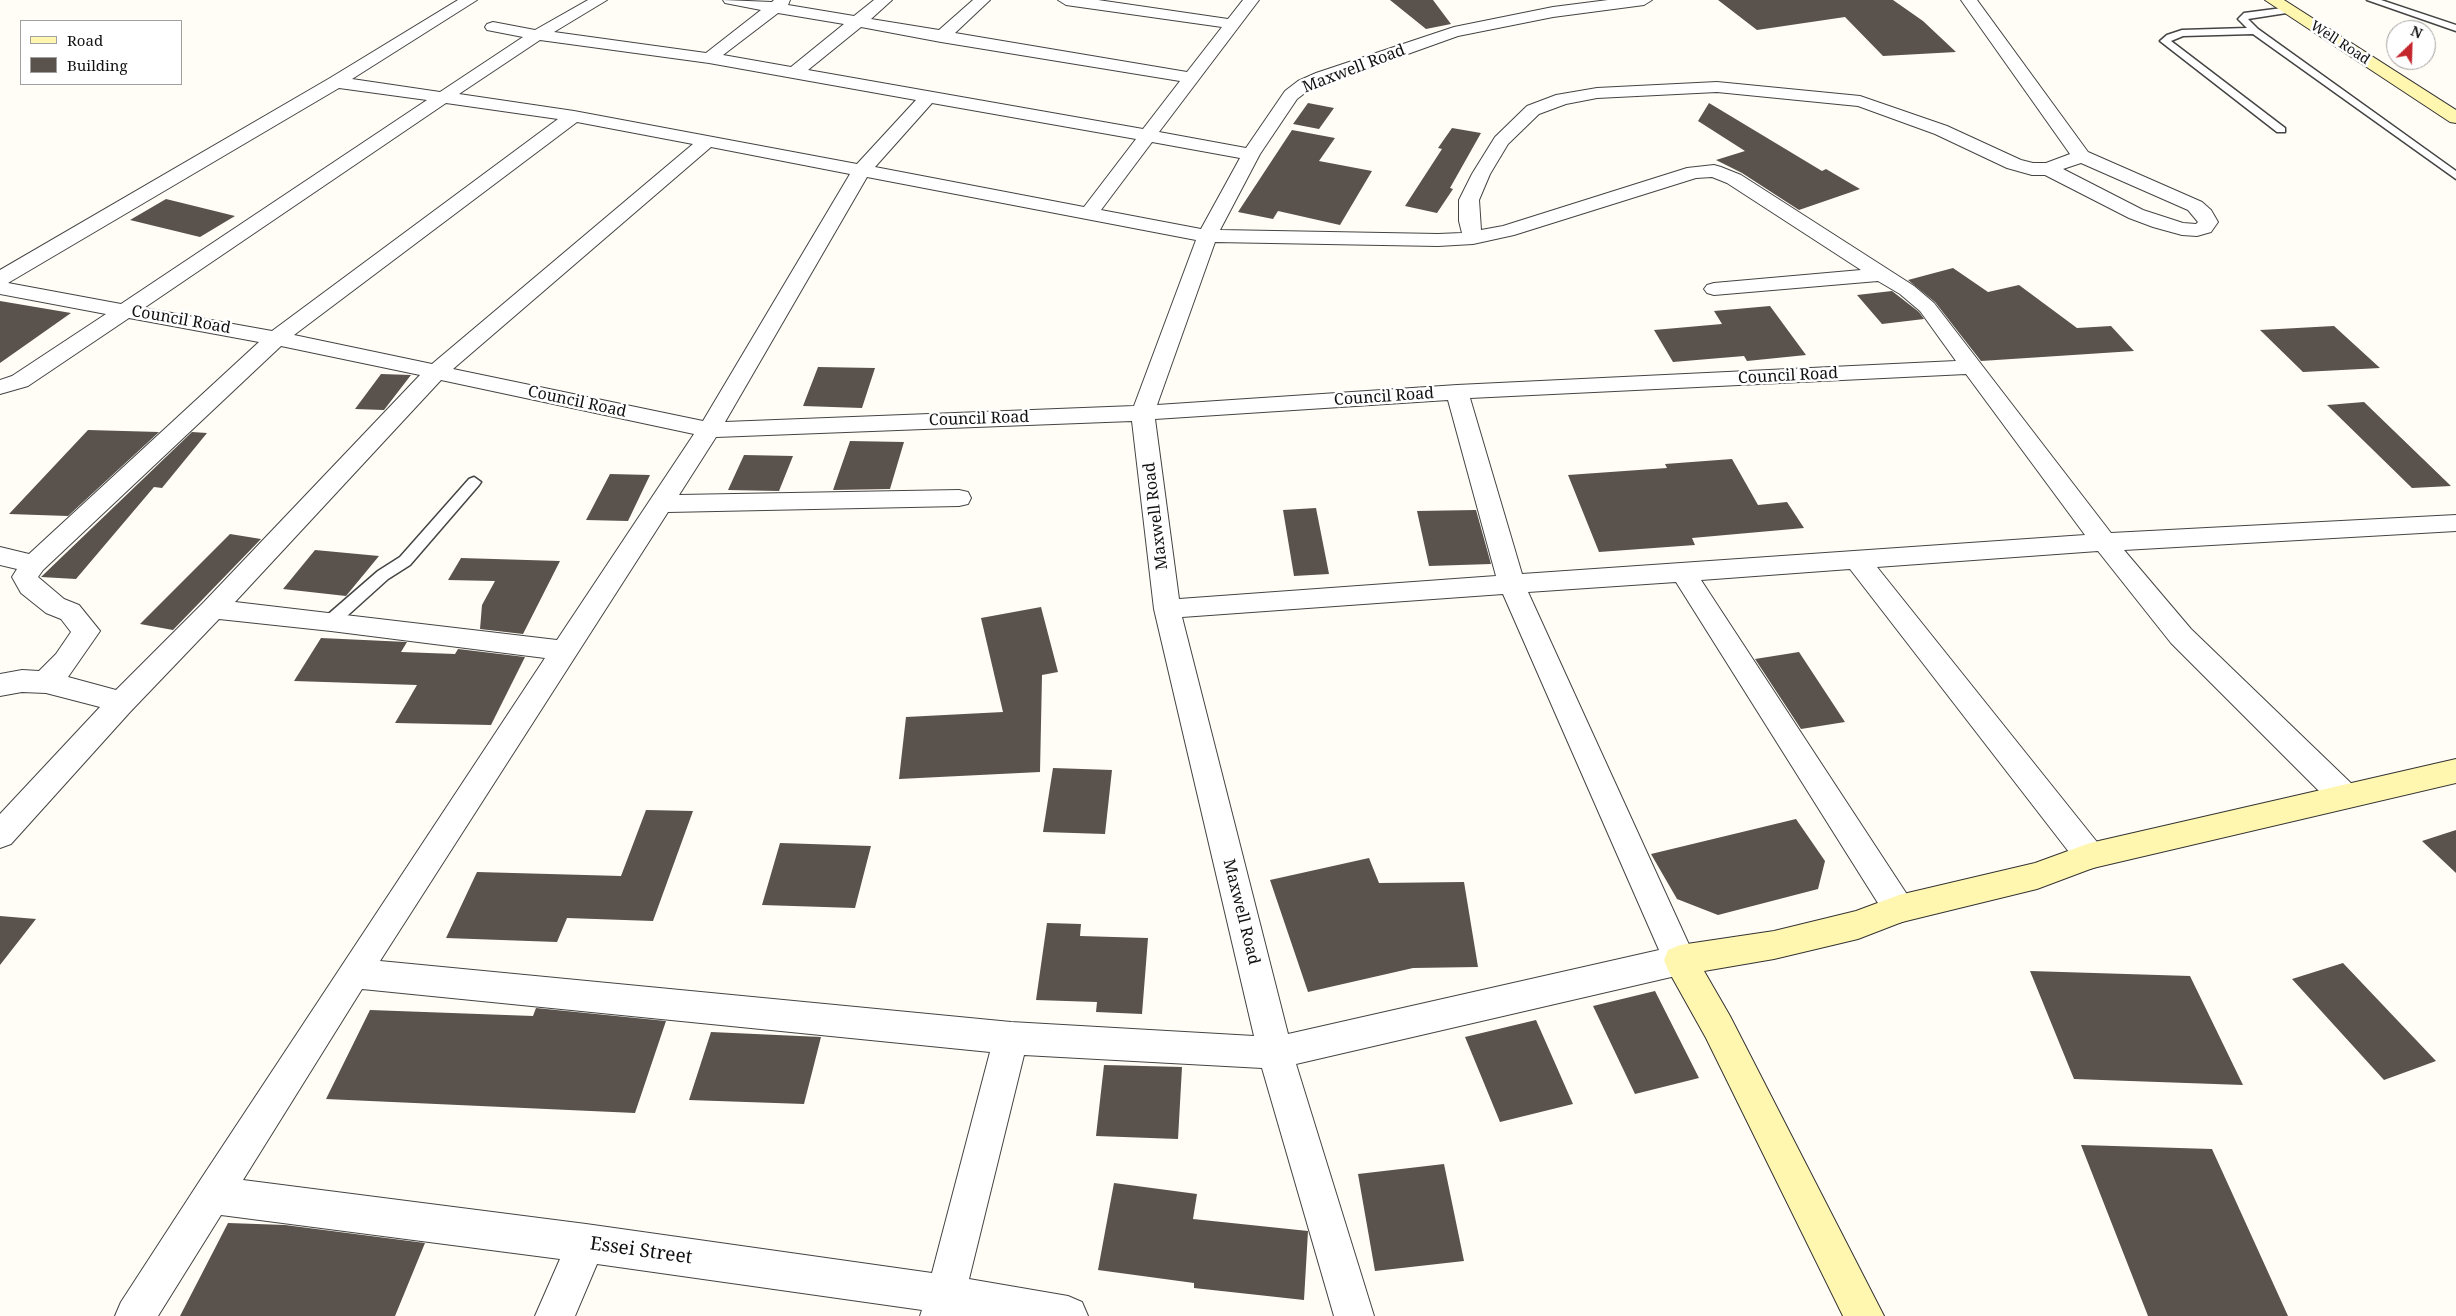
<!DOCTYPE html>
<style>
body{margin:0}
#map{position:relative;width:2456px;height:1316px;overflow:hidden;background:#fffdf5;font-family:"Noto Serif",serif}
canvas{display:block}
.legend{position:absolute;left:20px;top:20px;width:162px;height:65px;box-sizing:border-box;background:#fff;border:1px solid #a0a0a0;margin:0;padding:6px 9px;list-style:none;font-size:15px;color:#111}
.legend li{display:flex;align-items:center;gap:10px;height:25px}
.legend b{width:25px;border:1px solid #a0a0a0}
.north{position:absolute;left:2386px;top:20px;width:50px;height:50px;box-sizing:border-box;background:#fff;border:1px solid #a0a0a0;border-radius:50%;rotate:24deg;font-size:14px;font-weight:700;line-height:20px;text-align:center;color:#111}
.north::after{content:'';display:block;margin:auto;width:18px;height:22px;background:#c4262e;clip-path:polygon(50% 0,100% 100%,50% 72%,0 100%)}
</style>
<div id="map">
<canvas width="2456" height="1316"></canvas>
<ul class="legend">
<li><b style="height:6px;background:#fff6b0"></b>Road</li>
<li><b style="height:14px;background:#5a524d"></b>Building</li>
</ul>
<div class="north">N</div>
</div>
<script>
const ctx = document.querySelector('canvas').getContext('2d');
ctx.lineJoin = 'round';
function fillPath(path, color) { ctx.fillStyle = color; ctx.fill(path, 'evenodd'); }
const shape = rows => new Path2D(rows.map(r => 'M' + r).join(''));
function stroke(path, color, width, dash) { ctx.strokeStyle = color; ctx.lineWidth = width; ctx.lineCap = dash ? 'butt' : 'round'; ctx.setLineDash(dash || []); ctx.stroke(path); }
function drawText(font, color, halo, rows, align = 'center') {
  ctx.font = font + ' "Noto Serif",serif'; ctx.lineWidth = 5; ctx.setLineDash([]); ctx.textBaseline = 'middle'; ctx.strokeStyle = halo; ctx.fillStyle = color; for (const [text, x, y, turn = 0] of rows) {
    ctx.save(); ctx.translate(x, y); ctx.rotate((+turn || 0) * Math.PI / 180); ctx.textAlign = isNaN(turn) ? turn : align; if (halo) ctx.strokeText(text, 0, 0); ctx.fillText(text, 0, 0); ctx.restore();
  }
}
const building = shape([
 [1390,0,1433,0,1451,24,1426,29],
 [1718,0,1893,0,1923,21,1956,52,1883,56,1845,17,1757,30],
 [1308,103,1334,108,1319,129,1293,124],
 [1709,103,1822,171,1826,169,1860,189,1799,210,1742,173,1716,160,1745,151,1698,121],
 [1452,128,1481,133,1450,188,1453,189,1437,213,1405,206,1442,149,1438,148],
 [1292,130,1335,138,1319,161,1372,171,1340,225,1278,211,1273,219,1238,212],
 [166,199,235,216,200,237,130,220],
 [1953,268,1988,292,2019,285,2077,328,2111,326,2134,351,1981,361,1935,302,1908,280],
 [1892,291,1919,312,1924,319,1882,324,1857,295],
 [0,301,71,313,0,363],
 [1770,306,1806,355,1747,361,1744,356,1673,362,1654,330,1722,324,1714,311],
 [2334,326,2380,368,2303,372,2260,330],
 [818,367,875,368,862,408,803,406],
 [381,374,411,375,384,410,355,409],
 [2364,402,2451,486,2412,488,2327,405],
 [88,430,159,432,68,516,9,514],
 [192,432,207,433,162,488,154,487,76,579,41,577],
 [850,441,904,442,890,489,833,490],
 [744,455,793,456,779,491,728,490],
 [1732,459,1758,505,1787,502,1804,528,1692,538,1695,545,1599,552,1568,475,1667,468,1665,464],
 [610,474,650,475,628,521,586,520],
 [1316,508,1329,574,1294,576,1283,510],
 [1476,510,1491,564,1429,566,1417,511],
 [230,534,261,539,173,630,140,624],
 [315,550,379,556,346,596,283,589],
 [461,558,560,561,523,634,480,629,482,605,495,581,448,580],
 [1041,607,1058,672,1042,675,1040,772,899,779,906,717,1003,712,981,618],
 [321,638,407,642,401,652,455,654,458,649,525,657,491,725,395,723,417,685,294,681],
 [1799,652,1845,722,1801,729,1755,659],
 [1053,768,1112,770,1105,834,1043,832],
 [646,810,693,811,653,921,567,918,557,942,446,938,477,872,621,876],
 [1796,819,1825,861,1818,889,1718,915,1677,899,1651,854],
 [2456,830,2456,873,2422,841],
 [780,843,871,846,855,908,762,905],
 [1369,858,1379,883,1464,882,1478,967,1413,968,1308,992,1270,880],
 [0,916,36,919,0,965],
 [1047,923,1081,924,1080,936,1148,938,1142,1014,1096,1012,1097,1002,1036,1000],
 [2343,963,2436,1061,2384,1080,2292,979],
 [2030,971,2190,976,2243,1085,2074,1079],
 [1655,991,1699,1078,1635,1094,1593,1006],
 [536,1008,666,1021,635,1113,326,1099,370,1010,533,1016],
 [1536,1020,1573,1104,1500,1122,1465,1037],
 [711,1032,821,1037,804,1104,689,1100],
 [1104,1065,1182,1067,1178,1139,1096,1136],
 [2081,1145,2212,1149,2288,1316,2148,1316],
 [1444,1164,1464,1261,1375,1271,1358,1174],
 [1114,1183,1197,1194,1193,1219,1308,1231,1304,1300,1194,1288,1194,1283,1098,1270],
 [228,1223,285,1225,425,1243,395,1316,180,1316]
]);
const lane = shape([
 [2367,0,2381,0,2456,25,2456,31,2367,0],
 [2290,7,2295,10,2293,12,2248,19,2258,29,2456,171,2456,179,2253,34,2183,36,2171,41,2285,128,2285,132,2277,132,2160,41,2167,35,2182,30,2247,28,2238,19,2244,13,2290,7],
 [474,477,481,482,479,485,410,565,388,579,337,625,325,625,323,621,325,617,378,571,400,557,469,479,474,477]
]);
const street = shape([
 [458,0,477,0,352,79,440,92,523,37,487,30,485,27,487,24,493,22,535,30,588,0,607,0,554,32,706,53,761,10,725,3,723,0,772,2,774,0,790,0,788,5,854,16,874,0,892,0,871,19,939,30,973,0,990,0,955,33,1187,72,1222,27,1066,5,1058,0,1098,0,1228,19,1243,0,1259,0,1159,132,1246,148,1285,91,1298,81,1316,73,1454,27,1553,7,1608,0,1652,0,1644,5,1553,17,1458,36,1310,89,1297,99,1260,154,1220,230,1438,234,1462,233,1459,221,1459,200,1472,174,1495,137,1527,106,1556,95,1597,88,1717,82,1860,96,1947,126,2021,160,2033,163,2046,163,2070,154,1961,0,1977,0,2088,152,2202,202,2211,210,2218,222,2211,232,2197,236,2182,235,2153,227,2129,218,2045,175,2032,175,2007,168,1935,134,1858,106,1717,92,1597,98,1566,104,1539,114,1508,144,1490,174,1479,200,1481,230,1503,226,1687,168,1714,165,1721,167,1741,175,1914,286,1934,303,2111,533,2456,515,2456,531,2124,550,2191,629,2355,787,2359,796,2355,805,2344,808,2333,805,2171,643,2098,551,1877,567,2101,847,2106,856,2101,865,2090,869,2079,865,1850,569,1701,580,1910,899,1915,909,1910,919,1899,923,1888,919,1676,582,1528,592,1696,960,1692,970,1680,975,1296,1064,1374,1316,1334,1316,1262,1068,1024,1055,969,1279,1068,1296,1082,1302,1088,1316,920,1316,922,1310,597,1264,575,1316,535,1316,560,1259,221,1215,158,1316,115,1316,121,1302,199,1182,545,658,331,631,219,619,130,712,11,844,0,848,0,814,100,707,46,693,22,692,0,696,0,674,22,670,39,671,56,654,71,632,61,619,46,613,21,593,12,577,17,569,0,565,0,547,29,554,259,342,129,318,28,386,0,394,0,380,12,376,106,314,0,294,0,270,330,78,458,0],
 [778,13,844,24,791,67,723,55,778,13],
 [861,27,941,42,1180,81,1143,129,808,70,861,27],
 [540,40,709,63,916,100,857,164,574,111,459,94,540,40],
 [339,88,427,100,121,304,8,283,339,88],
 [446,103,558,119,272,331,144,308,446,103],
 [932,103,1136,139,1084,207,875,167,932,103],
 [577,122,693,144,432,364,294,335,577,122],
 [1152,142,1240,158,1201,229,1101,210,1152,142],
 [711,147,850,174,703,421,453,369,711,147],
 [2081,163,2188,210,2198,222,2196,224,2183,223,2143,210,2063,169,2081,163],
 [867,177,1196,240,1134,406,725,422,867,177],
 [1712,177,1727,183,1861,270,1714,283,1707,285,1704,289,1707,293,1714,295,1878,281,1900,294,1920,311,1956,361,1457,385,1157,405,1215,242,1438,246,1473,244,1514,235,1696,178,1712,177],
 [281,346,420,375,204,602,116,690,68,677,100,631,79,605,64,599,38,577,43,570,281,346],
 [1966,374,2085,535,1522,574,1470,398,1966,374],
 [441,380,694,434,557,640,235,602,441,380],
 [1448,400,1496,576,1179,599,1155,419,1448,400],
 [1132,421,1154,609,1254,1036,1011,1022,380,961,668,512,959,506,968,504,971,498,968,492,959,490,679,495,716,437,1132,421],
 [1503,594,1659,950,1288,1034,1182,617,1503,594],
 [362,989,990,1052,932,1273,586,1224,243,1180,362,989]
]);
const secondary = shape([
 [2265,0,2284,0,2456,110,2456,123,2450,122,2265,0],
 [2456,759,2456,783,2093,868,2037,889,1902,922,1858,939,1774,959,1704,971,1730,1016,1884,1316,1843,1316,1706,1038,1668,970,1664,960,1668,950,1680,945,1774,931,1856,911,1899,895,2035,863,2090,843,2456,759]
]);
const farStreetnames = [
 ["Well Road",2340,43,33]
];
const streetNames = [
 ["Maxwell Road",1354,69,-21],
 ["Council Road",181,320,10],
 ["Council Road",1788,376,-3],
 ["Council Road",1384,397,-4],
 ["Council Road",577,402,12],
 ["Council Road",979,419,-2],
 ["Maxwell Road",1156,516,-97],
 ["Maxwell Road",1241,912,76]
];
const nearStreetnames = [
 ["Essei Street",641,1251,8]
];
fillPath(building, '#5a524d');
stroke(lane, '#444', 3);
stroke(street, '#444', 2);
stroke(secondary, '#333', 2);
fillPath(lane, '#fff');
fillPath(street, '#fff');
fillPath(secondary, '#fff6b0');
drawText('14px', '#111', '#fff', farStreetnames);
drawText('16px', '#111', '#fff', streetNames);
drawText('19px', '#111', '#fff', nearStreetnames);
</script>
